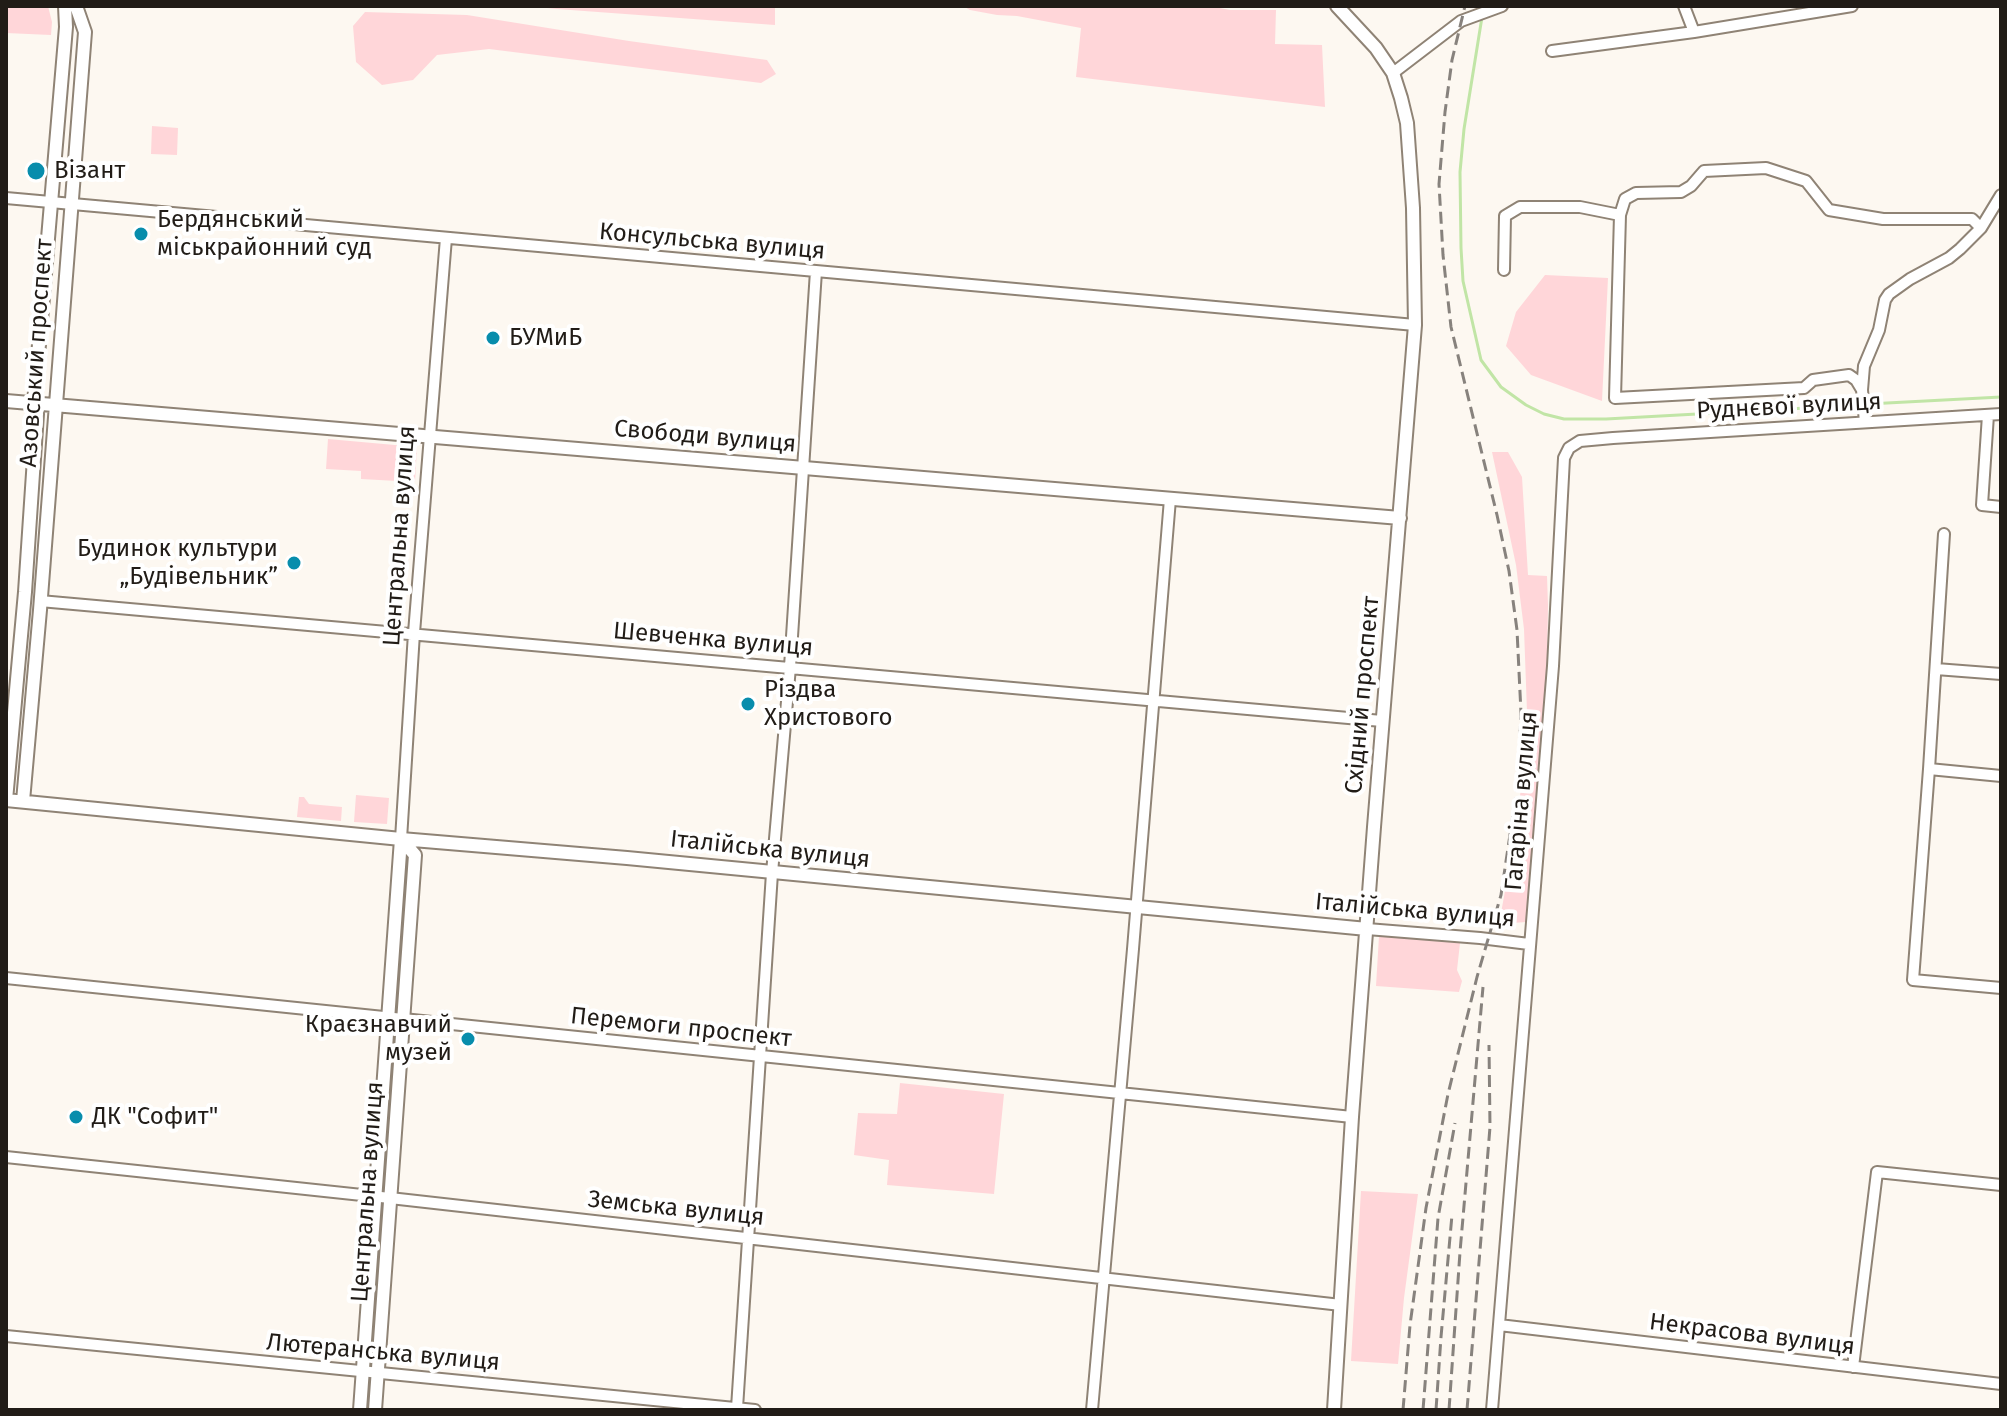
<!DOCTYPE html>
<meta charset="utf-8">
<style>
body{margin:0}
#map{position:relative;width:2007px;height:1416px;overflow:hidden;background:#fdf8f1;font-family:"Fira Sans",sans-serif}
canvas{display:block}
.frame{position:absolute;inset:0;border:8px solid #211c17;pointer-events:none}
</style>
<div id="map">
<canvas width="2007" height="1416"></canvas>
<div class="frame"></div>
</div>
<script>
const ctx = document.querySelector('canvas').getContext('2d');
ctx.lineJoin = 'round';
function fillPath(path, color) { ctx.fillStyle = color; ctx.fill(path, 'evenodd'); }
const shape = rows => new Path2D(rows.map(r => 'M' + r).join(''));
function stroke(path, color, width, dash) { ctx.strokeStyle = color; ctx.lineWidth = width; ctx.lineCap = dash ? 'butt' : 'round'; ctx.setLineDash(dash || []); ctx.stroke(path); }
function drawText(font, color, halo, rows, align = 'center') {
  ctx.font = font + ' "Fira Sans",sans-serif'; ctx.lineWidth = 8; ctx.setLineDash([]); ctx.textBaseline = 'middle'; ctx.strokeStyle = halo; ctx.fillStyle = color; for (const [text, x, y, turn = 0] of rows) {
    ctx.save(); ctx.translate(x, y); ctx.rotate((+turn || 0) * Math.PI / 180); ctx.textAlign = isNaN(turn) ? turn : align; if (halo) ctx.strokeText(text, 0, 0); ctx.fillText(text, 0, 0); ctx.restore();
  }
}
const green = shape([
 [6,6,48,6,52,22,51,35,6,33],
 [527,6,775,6,775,25,557,9],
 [963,6,1209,6,1230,10,1276,10,1275,44,1322,45,1325,107,1076,77,1081,28,1017,16,997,15,970,10],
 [365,12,467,15,629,41,767,60,776,74,761,83,489,49,437,55,413,80,382,85,356,62,353,26],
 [152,126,178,128,177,155,151,154],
 [1545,275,1608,278,1602,401,1531,375,1506,346,1516,312],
 [328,439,417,447,415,482,361,479,361,471,326,469],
 [1492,452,1508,452,1522,477,1528,575,1547,576,1548,605,1547,666,1526,922,1499,924,1515,836,1522,780,1527,712,1524,629,1516,565],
 [356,795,389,798,387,824,354,822],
 [299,797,304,797,309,804,342,807,341,821,297,817],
 [1379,936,1460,943,1457,970,1462,981,1459,992,1376,986],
 [900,1083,1004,1094,994,1194,887,1185,889,1160,854,1155,858,1113,897,1114],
 [1361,1191,1418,1194,1404,1298,1398,1364,1351,1361]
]);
const stream = shape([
 [1482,17,1464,129,1460,172,1461,248,1463,281,1481,360,1501,387,1526,405,1544,414,1564,419,1606,419,1861,405],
 [1868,404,2001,397]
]);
const minor = shape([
 [1684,6,1694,32],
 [1552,51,1694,32,1852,6],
 [1393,73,1461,21,1502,6],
 [6,198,1415,325],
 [1620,215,1625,199,1636,193,1681,192,1691,186,1704,171,1766,168,1806,181,1829,210,1883,219,1972,219,1981,228],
 [1504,270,1505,216,1520,207,1580,207,1620,215,1615,398,1804,388,1813,380,1849,375,1856,380,1862,390],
 [1988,415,1982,505,2001,507],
 [1865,422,1862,390,1864,366,1879,330,1885,300,1889,294,1910,279,1949,258,1960,249,1981,228,2001,195],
 [1944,534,1929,769,1913,980,2001,988],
 [40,601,1382,721],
 [1936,669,2001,674],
 [1929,769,2001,776],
 [401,839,414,633,446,238],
 [1367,929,1480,938,1529,944],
 [6,978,1352,1117],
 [6,1157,390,1198,1341,1305],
 [1499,1325,2001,1384],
 [6,1336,755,1410],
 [1853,1367,1877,1172,2001,1185],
 [737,1408,772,873,790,667,816,271],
 [1092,1410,1133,949,1170,499],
 [1492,1410,1553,666,1564,458,1569,448,1580,441,1613,438,2001,414]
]);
const major = shape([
 [6,401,1400,518],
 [6,800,401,839,627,858,1367,929],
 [6,800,25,592,37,414,34,403,66,27,65,6],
 [23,801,40,610,85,32,76,6],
 [360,1410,401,839],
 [375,1410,415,855,401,839],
 [1334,1410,1352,1117,1374,827,1415,325,1413,208,1407,123,1401,98,1393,73,1376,48,1337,6]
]);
const rail = shape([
 [1403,1410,1410,1325,1426,1208,1448,1094,1477,977,1501,895,1518,781,1521,713,1517,630,1509,571,1497,515,1451,327,1443,255,1439,184,1445,112,1452,60,1465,6],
 [1423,1410,1438,1218,1455,1123],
 [1436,1410,1441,1337,1452,1215],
 [1449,1410,1460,1252,1483,987],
 [1467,1410,1490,1127,1489,1045]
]);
const markers = [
 [36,171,10,"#088dac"],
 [141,234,8,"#088dac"],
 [493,338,8,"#088dac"],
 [294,563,8,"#088dac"],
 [748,704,8,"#088dac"],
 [468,1039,8,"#088dac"],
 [76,1117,8,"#088dac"]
];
const poiNames = [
 ["Візант",54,171],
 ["Бердянський",157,220],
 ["міськрайонний суд",157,248],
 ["БУМиБ",509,338],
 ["Будинок культури",278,549,"right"],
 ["„Будівельник”",278,577,"right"],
 ["Різдва",764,690],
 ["Христового",764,718],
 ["Краєзнавчий",452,1025,"right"],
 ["музей",452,1053,"right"],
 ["ДК \"Софит\"",92,1117]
];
const streetNames = [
 ["Консульська вулиця",712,242,5],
 ["Азовський проспект",37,353,-86],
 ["Руднєвої вулиця",1789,407,-3],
 ["Свободи вулиця",705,437,5],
 ["Центральна вулиця",400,536,-86],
 ["Шевченка вулиця",713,640,5],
 ["Східний проспект",1363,695,-85],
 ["Гагаріна вулиця",1522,801,-85],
 ["Італійська вулиця",770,850,6],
 ["Італійська вулиця",1415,911,5],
 ["Перемоги проспект",681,1028,6],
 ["Центральна вулиця",368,1192,-86],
 ["Земська вулиця",676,1209,6],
 ["Некрасова вулиця",1752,1335,7],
 ["Лютеранська вулиця",383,1353,5]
];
fillPath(green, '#ffd6d9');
stroke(stream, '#c1e5a6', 3);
stroke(minor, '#8f8375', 14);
stroke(major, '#8f8375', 16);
stroke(minor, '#fff', 10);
stroke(major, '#fff', 12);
stroke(rail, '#87827d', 3, [12, 6]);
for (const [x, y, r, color] of markers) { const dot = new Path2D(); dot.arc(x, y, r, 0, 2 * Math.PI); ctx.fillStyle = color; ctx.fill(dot); stroke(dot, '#fff', 3); }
drawText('24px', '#211c17', '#fff', poiNames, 'left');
drawText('24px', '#211c17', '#fff', streetNames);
</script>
